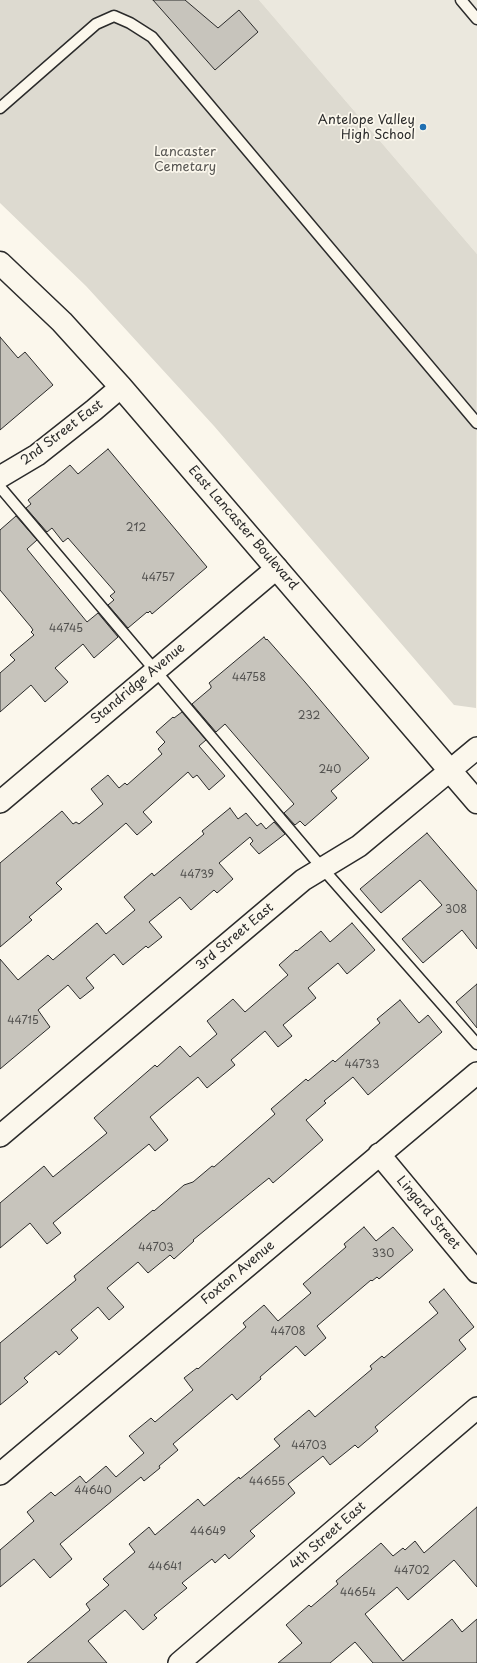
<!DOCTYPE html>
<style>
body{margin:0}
canvas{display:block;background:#fbf7ec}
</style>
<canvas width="477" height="1663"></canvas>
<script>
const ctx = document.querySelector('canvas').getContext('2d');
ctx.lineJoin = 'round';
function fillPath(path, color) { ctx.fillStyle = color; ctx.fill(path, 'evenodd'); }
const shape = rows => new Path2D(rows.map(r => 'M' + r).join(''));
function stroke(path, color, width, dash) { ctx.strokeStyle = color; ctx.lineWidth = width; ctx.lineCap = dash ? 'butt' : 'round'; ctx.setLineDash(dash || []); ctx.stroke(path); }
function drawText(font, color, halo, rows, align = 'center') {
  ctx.font = font + ' "Playpen Sans",sans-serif'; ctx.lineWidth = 3.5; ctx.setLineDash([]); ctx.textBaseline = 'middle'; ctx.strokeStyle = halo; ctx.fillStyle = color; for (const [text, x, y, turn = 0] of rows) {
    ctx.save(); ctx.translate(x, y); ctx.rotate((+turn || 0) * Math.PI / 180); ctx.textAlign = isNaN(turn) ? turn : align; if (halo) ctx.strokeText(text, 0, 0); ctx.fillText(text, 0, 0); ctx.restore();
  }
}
const built = shape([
 [259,0,477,0,477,254]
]);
const green = shape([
 [0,0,259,0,477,254,476,708,454,705,214,426,86,286,0,203]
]);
const building = shape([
 [153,0,185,0,218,28,239,10,258,32,215,70,153,0],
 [0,337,18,358,25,352,53,385,0,430,0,337],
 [108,449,207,567,152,614,150,611,148,613,147,612,128,628,108,605,114,600,110,596,115,592,68,538,63,542,52,528,47,532,26,508,31,504,28,500,70,465,78,474,108,449],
 [16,516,37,540,27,549,87,622,98,613,118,637,94,658,83,644,55,668,68,682,45,702,31,685,0,712,0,673,15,660,10,655,34,635,31,632,33,630,31,627,0,590,0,530,16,516],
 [264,637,266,640,267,639,305,682,369,758,331,791,337,798,305,826,300,821,295,825,284,813,294,804,225,724,216,732,192,704,211,688,211,686,209,683,264,637],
 [182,712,206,740,199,746,225,776,209,790,197,775,193,778,188,772,143,812,152,822,137,835,126,823,56,883,62,889,29,917,32,920,0,947,0,863,62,811,73,824,76,822,79,824,103,804,91,789,108,775,119,788,125,783,127,785,162,754,158,749,165,742,156,732,173,717,174,718,182,712],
 [230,808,238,819,246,813,257,826,261,823,266,829,274,822,285,834,259,854,250,844,253,841,250,837,219,863,233,879,217,893,214,890,191,910,180,897,149,922,162,937,148,948,146,946,123,965,114,954,86,978,94,988,80,999,68,985,38,1010,50,1027,0,1069,0,959,18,980,48,955,53,960,97,923,106,934,135,910,124,897,152,873,154,876,204,834,202,831,230,808],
 [427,833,477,891,477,949,462,930,423,963,402,939,442,905,420,880,381,913,360,889,427,833],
 [352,923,375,950,347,974,338,963,308,988,316,998,283,1025,292,1036,278,1047,265,1031,231,1060,235,1065,207,1088,198,1077,150,1117,168,1140,155,1151,149,1144,53,1223,61,1233,47,1244,30,1223,0,1248,0,1203,44,1166,53,1177,107,1133,94,1118,155,1065,157,1067,180,1046,190,1057,217,1034,207,1021,233,999,245,1012,288,975,279,965,296,950,297,951,321,931,330,942,352,923],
 [477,984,477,1028,456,1002,477,984],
 [400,1000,419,1023,428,1015,442,1032,368,1095,353,1077,324,1101,326,1103,306,1120,323,1140,273,1183,269,1178,259,1186,193,1240,194,1241,174,1259,170,1255,148,1273,138,1262,107,1288,124,1307,109,1320,98,1307,71,1330,78,1338,59,1355,56,1351,24,1378,28,1382,0,1405,0,1343,76,1280,74,1276,153,1210,154,1211,184,1185,193,1182,212,1166,214,1167,275,1114,271,1109,306,1079,308,1081,333,1060,335,1062,380,1023,377,1019,400,1000],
 [364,1227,376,1241,393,1227,413,1250,379,1279,377,1277,372,1281,371,1280,317,1326,326,1338,305,1356,296,1346,260,1377,261,1379,237,1400,232,1394,173,1444,178,1450,159,1466,160,1468,144,1481,141,1477,60,1544,72,1559,50,1578,34,1559,0,1587,0,1550,34,1521,27,1512,51,1492,55,1496,80,1476,86,1483,106,1466,116,1477,144,1453,129,1436,151,1418,155,1422,193,1390,184,1378,197,1368,198,1369,246,1327,243,1323,264,1305,278,1321,311,1293,303,1284,346,1247,344,1244,364,1227],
 [444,1289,474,1327,459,1340,466,1349,375,1427,378,1431,358,1448,355,1445,330,1465,323,1456,288,1484,295,1493,250,1531,255,1536,229,1559,225,1554,215,1563,212,1559,182,1583,187,1588,154,1615,157,1618,143,1630,125,1610,88,1641,107,1663,27,1663,90,1610,86,1604,109,1585,103,1579,135,1552,129,1544,149,1527,155,1535,198,1499,204,1506,239,1477,240,1479,280,1446,274,1439,309,1410,315,1417,372,1369,370,1366,382,1356,384,1358,438,1313,429,1302,444,1289],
 [477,1507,477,1587,454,1560,408,1600,397,1587,365,1614,403,1661,452,1619,462,1632,477,1619,477,1663,373,1663,355,1642,330,1663,278,1663,302,1643,286,1625,309,1605,311,1607,338,1584,336,1581,381,1543,393,1556,403,1548,405,1550,415,1541,424,1553,477,1507]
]);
const lane = shape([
 [461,0,477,19],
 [0,108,96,24,114,16,130,23,152,37,477,423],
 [0,487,323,869,477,1044]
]);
const street = shape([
 [0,477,37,455,94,410,121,387],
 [0,802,277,568],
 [0,1136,303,880,359,846,477,748],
 [379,1154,477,1272],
 [0,1474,477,1073],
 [179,1663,477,1408]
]);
const secondary = shape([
 [0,263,62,322,121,387,477,802]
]);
const markers = [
 [423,127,4,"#1f6fb2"]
];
const numberNames = [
 ["212",136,528],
 ["44757",158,578],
 ["44745",66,629],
 ["44758",249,678],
 ["232",309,716],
 ["240",330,770],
 ["44739",197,875],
 ["308",456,910],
 ["44715",23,1021],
 ["44733",362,1065],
 ["44703",156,1248],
 ["330",383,1254],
 ["44708",288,1332],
 ["44703",309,1446],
 ["44655",267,1482],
 ["44640",93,1491],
 ["44649",208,1532],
 ["44641",165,1567],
 ["44702",412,1571],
 ["44654",358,1593]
];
const poiNames = [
 ["Antelope Valley",415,120],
 ["High School",415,135]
];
const parkNames = [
 ["Lancaster",185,152],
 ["Cemetary",185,167]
];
const streetNames = [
 ["2nd Street East",62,433,-37],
 ["East Lancaster Boulevard",243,528,49],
 ["Standridge Avenue",138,684,-40],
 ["3rd Street East",235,937,-40],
 ["Lingard Street",428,1213,50],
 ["Foxton Avenue",238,1273,-40],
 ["4th Street East",328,1536,-41]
];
fillPath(built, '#ebe8de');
fillPath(green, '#dddad0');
fillPath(building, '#c7c4bc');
stroke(building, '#2b2b2b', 1);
stroke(lane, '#2b2b2b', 13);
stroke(street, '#2b2b2b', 24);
stroke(secondary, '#2b2b2b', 25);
stroke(lane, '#fbf7ec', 10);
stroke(street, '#fbf7ec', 21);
stroke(secondary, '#fbf7ec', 22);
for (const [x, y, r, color] of markers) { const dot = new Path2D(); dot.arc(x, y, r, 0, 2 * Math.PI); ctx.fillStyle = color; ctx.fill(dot); stroke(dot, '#fbf7ec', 1.5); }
drawText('11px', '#52514f', null, numberNames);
drawText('13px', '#2b2b2b', '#fbf7ec', poiNames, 'right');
drawText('13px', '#585754', '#fbf7ec', parkNames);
drawText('13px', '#2b2b2b', '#fbf7ec', streetNames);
</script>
